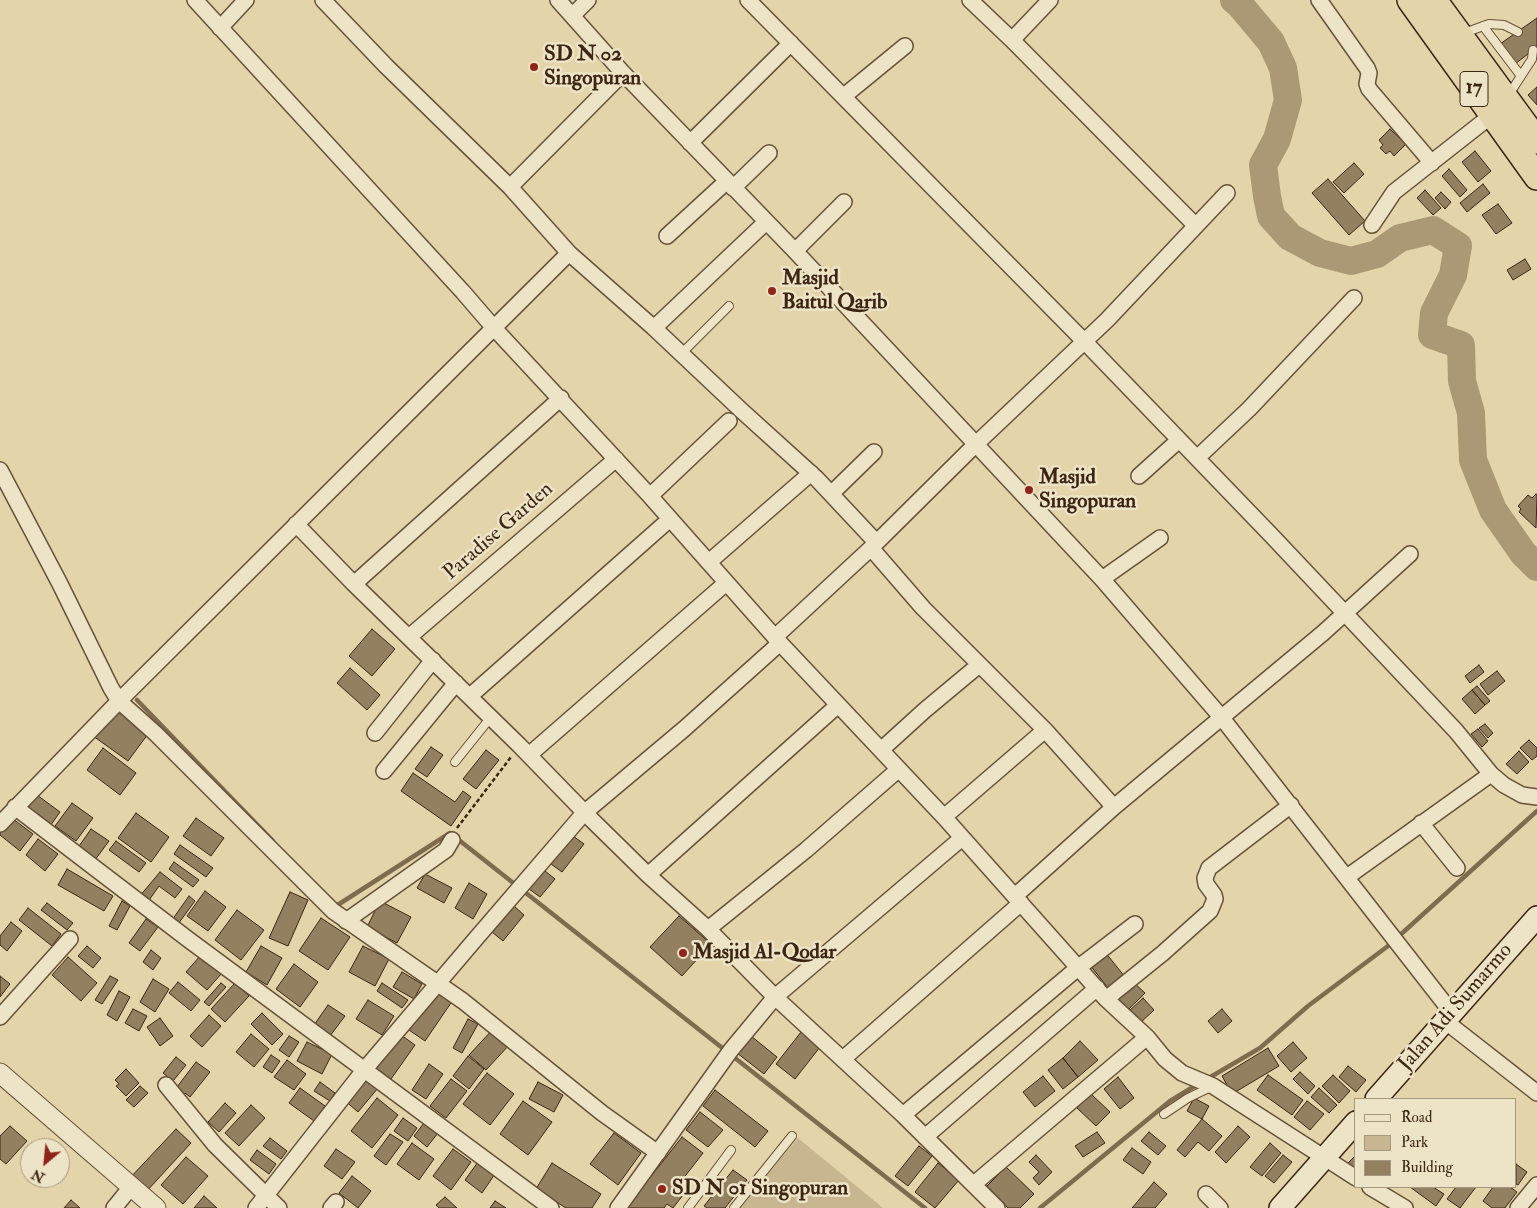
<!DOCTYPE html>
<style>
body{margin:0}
#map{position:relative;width:1537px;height:1208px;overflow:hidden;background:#e4d4a9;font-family:"IM FELL Double Pica",serif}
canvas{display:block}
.legend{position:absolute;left:1354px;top:1098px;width:162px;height:90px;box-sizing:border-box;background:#ede3c7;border:1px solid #a6977f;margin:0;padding:6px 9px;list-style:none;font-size:15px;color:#3c2613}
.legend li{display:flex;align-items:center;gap:10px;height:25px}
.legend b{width:25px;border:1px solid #a6977f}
.north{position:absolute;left:20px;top:1138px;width:50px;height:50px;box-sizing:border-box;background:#ede3c7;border:1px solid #a6977f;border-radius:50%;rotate:208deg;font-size:14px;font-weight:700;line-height:20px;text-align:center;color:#3c2613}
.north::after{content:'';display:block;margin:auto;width:18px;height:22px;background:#8f2418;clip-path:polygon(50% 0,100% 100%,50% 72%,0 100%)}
</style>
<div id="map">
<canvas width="1537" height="1208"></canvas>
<ul class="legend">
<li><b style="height:6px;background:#ede3c7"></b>Road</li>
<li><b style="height:14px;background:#c7b690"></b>Park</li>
<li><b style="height:14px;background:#938061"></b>Building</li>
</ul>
<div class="north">N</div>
</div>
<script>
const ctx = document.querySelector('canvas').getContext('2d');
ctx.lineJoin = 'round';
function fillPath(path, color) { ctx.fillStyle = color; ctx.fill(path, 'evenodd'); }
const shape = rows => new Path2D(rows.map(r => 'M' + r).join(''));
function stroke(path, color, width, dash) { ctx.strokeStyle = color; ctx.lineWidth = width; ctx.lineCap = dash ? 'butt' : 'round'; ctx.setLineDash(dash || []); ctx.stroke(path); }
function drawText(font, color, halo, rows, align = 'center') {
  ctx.font = font + ' "IM FELL Double Pica",serif'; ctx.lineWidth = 5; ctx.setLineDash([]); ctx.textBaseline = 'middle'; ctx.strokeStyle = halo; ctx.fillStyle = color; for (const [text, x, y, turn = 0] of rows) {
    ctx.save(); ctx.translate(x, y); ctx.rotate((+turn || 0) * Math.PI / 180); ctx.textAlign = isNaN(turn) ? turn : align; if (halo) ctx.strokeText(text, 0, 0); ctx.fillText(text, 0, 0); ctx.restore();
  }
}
const green = shape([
 [798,1138,883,1208,739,1208]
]);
const stream = shape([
 [137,700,273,841],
 [334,904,336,906,450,833,925,1208],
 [1207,1079,1260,1048,1308,1006,1388,946,1537,811],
 [1040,1208,1170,1101,1198,1084]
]);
const river = shape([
 [1234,0,1240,5,1271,42,1283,68,1288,100,1277,139,1263,165,1267,196,1271,216,1290,237,1320,253,1351,261,1377,254,1400,238,1433,230,1458,246,1453,275,1434,313,1432,335,1461,345,1462,381,1471,413,1473,460,1493,510,1523,553,1537,567]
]);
const building = shape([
 [1537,18,1537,47,1515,64,1500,44,1537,18],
 [1537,87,1537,105,1528,95,1537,87],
 [1390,129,1406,144,1394,156,1390,151,1386,154,1380,148,1383,145,1379,140,1390,129],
 [1475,151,1491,171,1478,182,1462,162,1475,151],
 [1354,163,1364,174,1344,193,1333,182,1354,163],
 [1449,169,1467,190,1460,197,1442,176,1449,169],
 [1328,179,1365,221,1349,235,1312,193,1328,179],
 [1483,184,1490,193,1467,212,1460,203,1483,184],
 [1425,190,1441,208,1433,215,1417,198,1425,190],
 [1441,192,1451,202,1445,209,1435,198,1441,192],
 [1498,204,1512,223,1496,234,1482,215,1498,204],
 [1525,259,1531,269,1513,280,1507,270,1525,259],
 [1536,494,1537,496,1536,528,1519,512,1521,509,1518,506,1528,495,1532,498,1536,494],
 [372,629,395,649,372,676,349,656,372,629],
 [1479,665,1484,672,1470,683,1465,676,1479,665],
 [350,668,380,695,367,710,337,683,350,668],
 [1497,671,1505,681,1488,695,1480,684,1497,671],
 [1477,686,1490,701,1485,705,1472,690,1477,686],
 [1472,690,1485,705,1475,714,1462,699,1472,690],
 [113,708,148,734,128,761,93,736,113,708],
 [1485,724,1493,733,1488,738,1479,728,1485,724],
 [1478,729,1488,741,1482,747,1471,734,1478,729],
 [1529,740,1537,748,1537,756,1532,760,1520,748,1529,740],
 [431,747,443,755,427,777,415,769,431,747],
 [103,748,136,773,120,795,87,770,103,748],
 [486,750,499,760,476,789,463,779,486,750],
 [1519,751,1529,762,1517,774,1506,764,1519,751],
 [413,773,455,802,463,791,471,797,451,826,401,791,413,773],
 [37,795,60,812,48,829,25,812,37,795],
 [72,803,93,818,76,841,55,826,72,803],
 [136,813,169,837,151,862,118,838,136,813],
 [9,816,33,834,20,851,0,835,0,827,9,816],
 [196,818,224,838,211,856,183,836,196,818],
 [91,829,109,841,92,864,75,852,91,829],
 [569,833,584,844,562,872,547,861,569,833],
 [38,839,58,854,45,871,26,855,38,839],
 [116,841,146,863,139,872,109,850,116,841],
 [180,845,213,868,206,877,174,854,180,845],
 [174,862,199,880,193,887,169,869,174,862],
 [540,867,555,879,540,897,525,886,540,867],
 [67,869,113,896,104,911,58,885,67,869],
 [160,872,182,889,175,898,159,886,147,903,139,897,160,872],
 [425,874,452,888,444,903,417,888,425,874],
 [469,883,487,894,473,919,455,908,469,883],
 [205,891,226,907,208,931,187,916,205,891],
 [290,892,308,900,288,946,269,938,290,892],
 [189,896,195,901,178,924,172,920,189,896],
 [122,901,130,906,117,930,109,926,122,901],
 [380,901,411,917,397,943,367,927,380,901],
 [47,903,73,923,67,930,41,910,47,903],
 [514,906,524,915,503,941,492,932,514,906],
 [28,908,61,934,52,946,19,920,28,908],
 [237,910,264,930,241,960,215,940,237,910],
 [679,916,711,944,682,976,650,947,679,916],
 [321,918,350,937,328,970,299,951,321,918],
 [146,919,158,927,140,951,129,943,146,919],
 [11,922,22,931,7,951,0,945,0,936,11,922],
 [87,946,101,958,93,968,78,956,87,946],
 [261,946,282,958,267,985,246,972,261,946],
 [363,946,389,959,375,986,349,972,363,946],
 [151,950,161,958,153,970,143,962,151,950],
 [1105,952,1125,977,1109,989,1089,964,1105,952],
 [201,955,222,973,207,990,186,972,201,955],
 [68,957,97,983,81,1001,52,975,68,957],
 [294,964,318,982,300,1007,276,989,294,964],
 [402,972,422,984,414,999,393,987,402,972],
 [0,976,10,984,0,997,0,976],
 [110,976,118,980,102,1004,95,1000,110,976],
 [153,979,169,989,155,1012,140,1002,153,979],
 [1132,981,1145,993,1129,1009,1117,998,1132,981],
 [178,982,200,1000,191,1011,169,993,178,982],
 [221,983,226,987,209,1006,204,1002,221,983],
 [235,983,249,996,225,1022,211,1009,235,983],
 [382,983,408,1000,402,1008,377,991,382,983],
 [437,989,453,1000,425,1041,409,1030,437,989],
 [119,991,130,997,117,1021,107,1015,119,991],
 [1143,998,1154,1010,1139,1024,1128,1012,1143,998],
 [368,1000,394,1016,382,1035,356,1019,368,1000],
 [328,1005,345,1016,330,1036,314,1025,328,1005],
 [133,1009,147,1016,139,1031,125,1023,133,1009],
 [1222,1009,1232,1021,1218,1033,1208,1021,1222,1009],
 [262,1013,283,1034,272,1045,251,1024,262,1013],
 [209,1015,221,1026,202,1047,190,1036,209,1015],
 [160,1018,173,1036,160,1046,147,1027,160,1018],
 [468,1019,478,1024,462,1053,453,1048,468,1019],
 [494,1028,511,1043,486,1070,469,1055,494,1028],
 [397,1032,415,1045,391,1079,373,1066,397,1032],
 [801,1032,820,1047,795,1079,776,1064,801,1032],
 [251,1034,269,1049,254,1067,236,1052,251,1034],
 [289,1036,299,1042,289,1057,279,1050,289,1036],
 [751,1036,777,1057,764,1074,737,1053,751,1036],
 [1080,1041,1098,1060,1078,1077,1063,1058,1080,1041],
 [307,1042,332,1054,322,1074,297,1061,307,1042],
 [1293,1042,1307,1058,1291,1072,1277,1056,1293,1042],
 [1268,1048,1279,1066,1232,1094,1222,1076,1268,1048],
 [271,1055,280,1061,272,1073,263,1067,271,1055],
 [468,1056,484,1069,469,1089,453,1076,468,1056],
 [176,1057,186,1065,173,1081,163,1073,176,1057],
 [1063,1058,1078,1077,1063,1089,1048,1070,1063,1058],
 [287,1060,306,1074,294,1090,274,1077,287,1060],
 [196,1062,210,1072,190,1097,185,1093,181,1098,175,1094,179,1089,177,1087,196,1062],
 [429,1064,443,1074,426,1099,412,1090,429,1064],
 [1348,1066,1366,1080,1356,1092,1339,1077,1348,1066],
 [126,1069,139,1083,126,1096,116,1086,119,1084,115,1080,126,1069],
 [1300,1072,1315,1086,1308,1094,1293,1079,1300,1072],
 [487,1073,514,1094,490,1125,463,1104,487,1073],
 [364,1075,378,1088,358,1112,343,1099,364,1075],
 [1268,1075,1303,1100,1292,1115,1257,1090,1268,1075],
 [1333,1075,1350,1091,1339,1103,1322,1086,1333,1075],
 [1043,1076,1055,1091,1035,1107,1023,1092,1043,1076],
 [1118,1077,1134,1098,1120,1109,1104,1089,1118,1077],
 [451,1079,467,1091,446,1118,430,1106,451,1079],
 [320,1082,335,1093,330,1101,314,1091,320,1082],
 [538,1082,563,1095,554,1112,529,1099,538,1082],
 [140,1086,148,1093,134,1107,126,1100,140,1086],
 [300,1088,325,1106,314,1121,289,1103,300,1088],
 [1319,1088,1337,1105,1329,1113,1311,1097,1319,1088],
 [715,1090,768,1131,755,1147,703,1106,715,1090],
 [1091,1094,1110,1112,1096,1126,1077,1108,1091,1094],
 [377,1098,398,1115,372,1148,351,1131,377,1098],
 [1194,1098,1209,1106,1202,1119,1187,1111,1194,1098],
 [523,1101,552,1122,528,1155,500,1134,523,1101],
 [1307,1101,1324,1114,1310,1130,1294,1117,1307,1101],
 [225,1103,236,1113,219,1132,208,1122,225,1103],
 [251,1105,265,1118,239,1146,225,1133,251,1105],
 [700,1112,723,1130,708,1147,686,1130,700,1112],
 [403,1118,417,1128,408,1141,394,1131,403,1118],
 [1202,1119,1222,1136,1209,1151,1198,1142,1185,1157,1177,1150,1202,1119],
 [424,1123,438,1133,427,1147,414,1136,424,1123],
 [10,1126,27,1141,6,1164,0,1159,0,1136,10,1126],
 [1238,1126,1250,1137,1226,1163,1215,1152,1238,1126],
 [176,1129,191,1143,145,1193,129,1179,176,1129],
 [1097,1132,1105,1143,1083,1157,1075,1146,1097,1132],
 [1149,1132,1166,1146,1158,1155,1141,1141,1149,1132],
 [614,1133,641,1153,618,1185,590,1164,614,1133],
 [390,1134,403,1142,386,1165,374,1156,390,1134],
 [682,1137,703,1153,679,1184,687,1190,673,1208,667,1204,664,1208,626,1208,682,1137],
 [270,1138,287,1151,281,1159,263,1146,270,1138],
 [412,1143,434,1159,419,1180,397,1164,412,1143],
 [1270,1143,1281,1153,1262,1176,1250,1167,1270,1143],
 [919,1146,932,1156,908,1186,895,1176,919,1146],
 [1132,1148,1151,1162,1143,1174,1123,1160,1132,1148],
 [336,1149,355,1162,342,1179,324,1166,336,1149],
 [453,1149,471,1162,451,1190,433,1176,453,1149],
 [257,1150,276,1164,269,1174,250,1160,257,1150],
 [1036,1155,1052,1172,1039,1185,1033,1178,1039,1172,1029,1162,1036,1155],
 [1283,1155,1292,1162,1274,1183,1265,1176,1283,1155],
 [1356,1155,1356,1171,1346,1165,1356,1155],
 [186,1157,208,1176,183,1204,161,1185,186,1157],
 [478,1162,495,1174,482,1193,465,1180,478,1162],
 [552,1163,601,1194,592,1208,566,1208,536,1189,552,1163],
 [938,1163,959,1180,935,1208,915,1192,938,1163],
 [1516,1164,1527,1172,1518,1185,1516,1184,1516,1164],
 [1006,1167,1034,1194,1020,1208,1008,1208,987,1186,1006,1167],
 [733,1170,747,1180,725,1208,707,1208,704,1206,733,1170],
 [352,1176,371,1191,358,1208,339,1193,352,1176],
 [1154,1182,1167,1194,1155,1208,1132,1208,1154,1182],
 [1410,1187,1433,1187,1444,1194,1436,1206,1410,1187],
 [1456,1187,1476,1187,1460,1208,1447,1199,1456,1187],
 [1493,1187,1510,1187,1517,1192,1505,1208,1492,1208,1483,1201,1493,1187],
 [204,1196,217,1208,194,1208,204,1196],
 [445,1197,457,1208,439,1208,436,1205,445,1197],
 [71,1200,80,1208,64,1208,71,1200],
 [495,1201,506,1208,490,1208,495,1201]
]);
const path = shape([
 [457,828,511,757]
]);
const service = shape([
 [1483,26,1521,76],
 [1464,33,1489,24,1504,25,1518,32],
 [1508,96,1532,59,1533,50],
 [682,353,729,306],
 [455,762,491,717],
 [1164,1114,1188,1098,1213,1086],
 [688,1208,731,1150],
 [734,1208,792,1136]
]);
const minor = shape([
 [195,0,463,292,494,328,650,496,780,643,944,817,1106,999,1147,1037,1165,1059,1182,1073,1213,1086,1356,1178],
 [323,0,386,66,510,187],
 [558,0,623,73,795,251,1102,579,1222,718,1452,1013],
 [748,0,1084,341,1271,535,1456,731,1491,774,1504,785,1522,795,1537,797],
 [970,0,1012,40,1196,226],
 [1319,0,1367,68,1369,73,1367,84,1369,89,1432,163],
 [573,15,588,0],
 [220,28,246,0],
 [1012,40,1050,0],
 [623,73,510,187,569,253,654,328,742,411,816,478,876,542],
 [844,96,905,46],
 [690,143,791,43],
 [733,188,769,153],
 [1372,225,1394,192,1492,115,1497,110],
 [667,236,727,181],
 [795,251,844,202],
 [654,328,766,222],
 [1197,458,1249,409,1354,298],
 [0,470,60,584,111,688,119,701,155,733,333,911,463,1001,602,1113,658,1153],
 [1139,476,1179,440],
 [831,494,874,452],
 [650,496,729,421],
 [296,524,354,584,519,745,592,820,648,875,708,929,775,997,903,1115,997,1208],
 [871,548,923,608,1045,730,1114,807],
 [709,562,811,473],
 [1102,579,1160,538],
 [354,584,561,398],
 [409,637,616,459],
 [775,637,871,548,976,444,1107,320,1227,193],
 [470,696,670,519],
 [375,733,433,660],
 [881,750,925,710,979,665],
 [529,755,726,583],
 [384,771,456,683],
 [15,807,189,940,551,1208],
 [944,817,1045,730],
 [1421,823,1457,868],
 [0,824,119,701,569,253],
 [648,875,838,705],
 [1347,877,1491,774],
 [1015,896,1114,807,1323,633,1410,554],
 [346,921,446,850,452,840],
 [708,929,806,850,899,769],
 [1106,999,1163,953,1210,911,1215,899,1214,895,1206,884,1205,878,1209,868,1291,805],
 [0,1017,70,939],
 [1445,1021,1537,1093],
 [844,1058,1021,903],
 [166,1085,215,1145,279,1208],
 [903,1115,1079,967,1135,924],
 [925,1137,1097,988],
 [974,1184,1147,1037],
 [1370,1187,1405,1208],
 [1206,1194,1220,1208],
 [114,1208,131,1187],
 [256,1208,365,1069,473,942,584,813,684,729,780,643],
 [331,1208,336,1202],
 [618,1208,731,1050,775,997,962,838],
 [1518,1208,1537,1185]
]);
const tertiary = shape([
 [0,1073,156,1208]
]);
const secondary = shape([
 [1376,1099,1537,917],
 [1280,1208,1356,1122]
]);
const trunk = shape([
 [1410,0,1537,177],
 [1434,0,1537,141]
]);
const markers = [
 [534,67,5,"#8f2418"],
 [772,291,5,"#8f2418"],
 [1029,490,5,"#8f2418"],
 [683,953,5,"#8f2418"],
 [662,1189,5,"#8f2418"]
];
const shields = [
 [1474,89,28]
];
const shieldNames = [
 ["17",1474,89]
];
const poiNames = [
 ["SD N 02",544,55],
 ["Singopuran",544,79],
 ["Masjid",782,279],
 ["Baitul Qarib",782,303],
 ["Masjid",1039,478],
 ["Singopuran",1039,502],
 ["Masjid Al-Qodar",693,953],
 ["SD N 01 Singopuran",672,1189]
];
const streetNames = [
 ["Paradise Garden",499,532,-41],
 ["Jalan Adi Sumarmo",1456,1008,-49]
];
fillPath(green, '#c7b690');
stroke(stream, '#7f6b4e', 4.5);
stroke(river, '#ab9976', 28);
fillPath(building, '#938061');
stroke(building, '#3c2613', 1);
stroke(service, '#665238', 10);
stroke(minor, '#665238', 18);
stroke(tertiary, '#665238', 21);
stroke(secondary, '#3c2613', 24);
stroke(trunk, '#3c2613', 28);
stroke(path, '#3c2613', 2.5, [4, 2.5]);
stroke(service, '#ede3c7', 8);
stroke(minor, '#ede3c7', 15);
stroke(tertiary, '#ede3c7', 19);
stroke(secondary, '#ede3c7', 21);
stroke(trunk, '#e4d4a9', 25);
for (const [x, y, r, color] of markers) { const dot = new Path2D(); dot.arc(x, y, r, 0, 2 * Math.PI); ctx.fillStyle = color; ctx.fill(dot); stroke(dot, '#ede3c7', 2); }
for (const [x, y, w] of shields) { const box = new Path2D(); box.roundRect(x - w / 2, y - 17.5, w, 35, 4); ctx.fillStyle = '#ede3c7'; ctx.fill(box); stroke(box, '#3c2613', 1); }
drawText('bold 20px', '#3c2613', null, shieldNames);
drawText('bold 21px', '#3c2613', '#ede3c7', poiNames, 'left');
drawText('21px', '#3c2613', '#ede3c7', streetNames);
</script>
